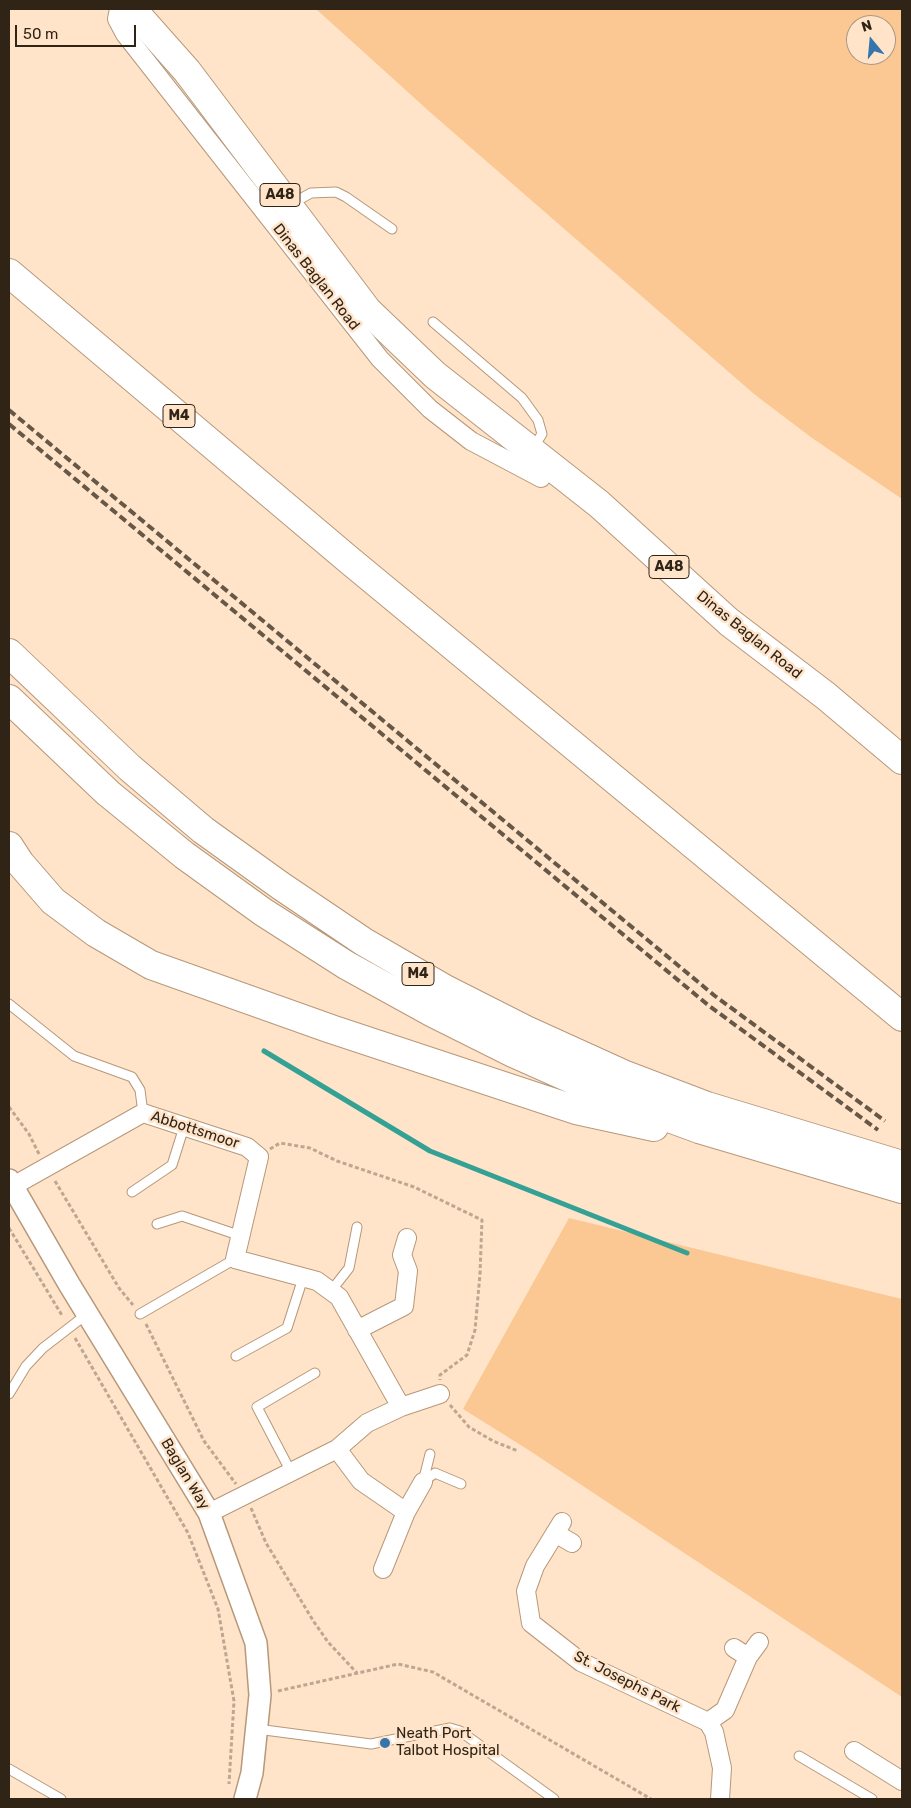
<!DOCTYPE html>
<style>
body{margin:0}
#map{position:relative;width:911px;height:1808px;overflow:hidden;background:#ffe4ca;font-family:Rubik,sans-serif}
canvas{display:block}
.frame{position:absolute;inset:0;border:10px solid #302417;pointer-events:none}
.north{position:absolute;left:846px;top:15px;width:50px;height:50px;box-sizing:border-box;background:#ffe4ca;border:1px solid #ac9782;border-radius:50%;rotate:343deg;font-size:14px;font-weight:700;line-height:20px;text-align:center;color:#302417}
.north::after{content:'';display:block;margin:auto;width:18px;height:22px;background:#3476ac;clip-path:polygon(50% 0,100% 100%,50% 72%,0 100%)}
.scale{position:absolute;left:15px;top:25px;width:121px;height:22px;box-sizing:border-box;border:2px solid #302417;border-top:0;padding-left:6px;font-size:15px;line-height:18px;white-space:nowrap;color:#302417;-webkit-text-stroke:4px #ffe4ca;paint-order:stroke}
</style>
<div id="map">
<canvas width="911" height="1808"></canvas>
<div class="frame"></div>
<div class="north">N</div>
<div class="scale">50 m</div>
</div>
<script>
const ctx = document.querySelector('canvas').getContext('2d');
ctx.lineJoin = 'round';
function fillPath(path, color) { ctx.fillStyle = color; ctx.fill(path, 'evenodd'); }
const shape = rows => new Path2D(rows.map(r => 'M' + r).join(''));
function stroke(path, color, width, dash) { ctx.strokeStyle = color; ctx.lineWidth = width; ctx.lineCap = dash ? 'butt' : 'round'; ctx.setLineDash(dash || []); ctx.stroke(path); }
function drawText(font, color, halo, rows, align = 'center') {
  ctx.font = font + ' Rubik,sans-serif'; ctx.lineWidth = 5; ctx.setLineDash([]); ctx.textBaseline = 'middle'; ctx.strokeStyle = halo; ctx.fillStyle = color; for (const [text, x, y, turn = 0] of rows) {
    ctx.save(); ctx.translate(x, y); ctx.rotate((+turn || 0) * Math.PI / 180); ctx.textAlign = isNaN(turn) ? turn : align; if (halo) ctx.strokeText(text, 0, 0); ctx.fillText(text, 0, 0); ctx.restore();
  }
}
const green = shape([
 [316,9,902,9,902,499,812,438,754,394,431,113],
 [856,25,886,25,886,55,856,55],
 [569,1218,902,1299,902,1697,527,1449,463,1409]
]);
const stream = shape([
 [264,1051,430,1151,687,1253]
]);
const path = shape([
 [9,1107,29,1134,39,1154],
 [270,1149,280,1143,310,1148,337,1161,414,1187,482,1220,480,1274,475,1330,467,1355,440,1375,440,1380],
 [55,1181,119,1288,133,1305],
 [9,1228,63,1317],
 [146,1324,204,1441,236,1484],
 [75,1338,188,1533,218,1609,234,1701,229,1784],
 [450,1405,469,1427,493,1441,518,1451],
 [251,1508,266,1543,314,1622,328,1642,357,1673],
 [278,1691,398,1664,433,1672,651,1799]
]);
const service = shape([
 [291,204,311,193,336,192,346,197,392,229],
 [433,322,522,398,538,420,542,434,533,448],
 [9,1004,74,1056,132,1077,140,1090,143,1113],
 [132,1192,172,1165,184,1127],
 [157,1224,182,1216,241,1236],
 [331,1291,349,1268,357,1227],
 [140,1314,235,1259],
 [236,1356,287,1328,303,1278],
 [9,1394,26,1366,43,1348,87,1314],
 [430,1454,423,1482,435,1473,461,1484],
 [291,1472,257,1407,315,1373],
 [257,1729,371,1744,450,1728,460,1731,554,1799],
 [799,1756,872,1799],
 [9,1769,61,1799]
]);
const minor = shape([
 [119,9,117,19,125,34,380,359,430,409,471,441,541,478],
 [13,1186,143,1113,247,1147,259,1157,235,1259,317,1281,339,1297,401,1407,367,1423,337,1449,209,1513],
 [357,1330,404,1306,408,1271,402,1255,407,1238],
 [401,1407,440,1394],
 [337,1449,361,1481,406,1512],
 [562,1522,535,1566,526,1591,531,1623,581,1662,708,1722,714,1732,722,1768,720,1799],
 [555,1533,572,1543],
 [383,1569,406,1512,423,1482],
 [734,1648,748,1657],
 [708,1722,725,1710,748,1657,759,1642],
 [854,1751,902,1781]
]);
const tertiary = shape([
 [9,1180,69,1284,209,1513,256,1643,260,1695,252,1773,245,1799]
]);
const primary = shape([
 [132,9,187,71,367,310,435,375,599,504,729,622,826,696,902,760]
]);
const motorway = shape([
 [9,273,349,560,902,1017],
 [9,653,130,768,203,830,281,886,364,942,447,990,526,1030,623,1074,707,1106,902,1165],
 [9,699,108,793,184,855,263,912,346,965,433,1013,513,1053,612,1097,699,1129,902,1189],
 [9,846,20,863,53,901,96,933,151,965,331,1029,576,1110,654,1127]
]);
const rail = shape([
 [9,410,715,996,885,1121],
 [9,424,708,1005,878,1130]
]);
const markers = [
 [385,1743,6,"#3476ac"]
];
const shields = [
 [280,195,40],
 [179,416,32],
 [669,567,40],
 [418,974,32]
];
const shieldNames = [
 ["A48",280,195],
 ["M4",179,416],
 ["A48",669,567],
 ["M4",418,974]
];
const streetNames = [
 ["Dinas Baglan Road",316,277,52],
 ["Dinas Baglan Road",749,635,39],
 ["Abbottsmoor",195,1130,18],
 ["Baglan Way",185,1474,59],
 ["St. Josephs Park",627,1682,27]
];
const poiNames = [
 ["Neath Port",396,1734],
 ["Talbot Hospital",396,1751]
];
fillPath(green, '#fbc793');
stroke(stream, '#34a194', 5);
stroke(service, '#b79879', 11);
stroke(minor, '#b79879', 20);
stroke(tertiary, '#b79879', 24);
stroke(primary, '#b79879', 30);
stroke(motorway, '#b79879', 30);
stroke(path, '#bda791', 3, [4, 2.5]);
stroke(service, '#fff', 9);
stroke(minor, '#fff', 18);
stroke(tertiary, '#fff', 21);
stroke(primary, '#fff', 28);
stroke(motorway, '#fff', 28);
stroke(rail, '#675746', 4, [8, 4]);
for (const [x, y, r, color] of markers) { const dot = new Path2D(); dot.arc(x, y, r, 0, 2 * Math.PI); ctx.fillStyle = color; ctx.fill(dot); stroke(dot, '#ffe4ca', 2); }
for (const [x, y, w] of shields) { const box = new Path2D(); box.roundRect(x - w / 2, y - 11.5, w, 23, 4); ctx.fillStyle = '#ffe4ca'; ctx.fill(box); stroke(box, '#302417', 1); }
drawText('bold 14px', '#302417', null, shieldNames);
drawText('15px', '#302417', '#ffe4ca', streetNames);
drawText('15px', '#302417', '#ffe4ca', poiNames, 'left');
</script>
